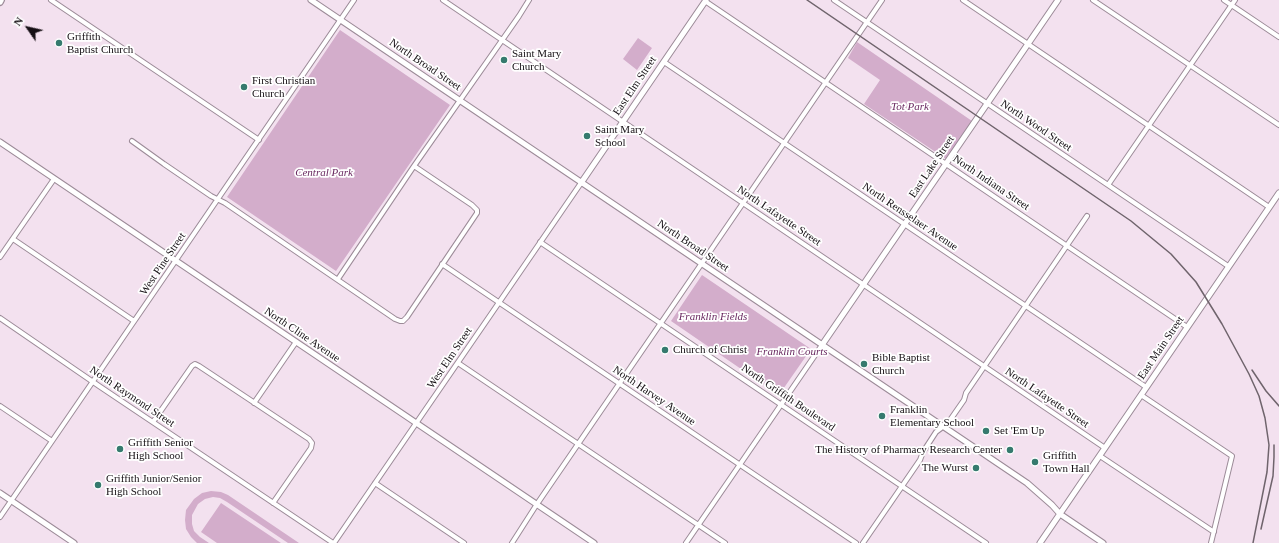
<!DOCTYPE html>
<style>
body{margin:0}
#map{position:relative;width:1279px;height:543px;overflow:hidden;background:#f3e1ef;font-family:"Times New Roman",serif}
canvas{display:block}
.north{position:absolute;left:8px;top:8px;width:40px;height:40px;-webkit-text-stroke:3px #fff;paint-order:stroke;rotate:304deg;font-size:11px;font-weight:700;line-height:16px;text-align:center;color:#150f14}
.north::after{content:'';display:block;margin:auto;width:14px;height:18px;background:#150f14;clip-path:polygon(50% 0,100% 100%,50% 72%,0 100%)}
</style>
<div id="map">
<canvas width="1279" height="543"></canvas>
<div class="north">N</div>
</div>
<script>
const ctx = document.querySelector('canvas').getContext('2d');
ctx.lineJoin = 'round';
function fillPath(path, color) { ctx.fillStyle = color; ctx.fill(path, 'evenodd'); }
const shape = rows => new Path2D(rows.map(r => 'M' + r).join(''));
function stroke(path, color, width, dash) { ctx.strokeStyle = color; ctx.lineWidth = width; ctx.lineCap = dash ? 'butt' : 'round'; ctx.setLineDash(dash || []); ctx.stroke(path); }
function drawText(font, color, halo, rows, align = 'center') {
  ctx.font = font + ' "Times New Roman",serif'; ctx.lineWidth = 3.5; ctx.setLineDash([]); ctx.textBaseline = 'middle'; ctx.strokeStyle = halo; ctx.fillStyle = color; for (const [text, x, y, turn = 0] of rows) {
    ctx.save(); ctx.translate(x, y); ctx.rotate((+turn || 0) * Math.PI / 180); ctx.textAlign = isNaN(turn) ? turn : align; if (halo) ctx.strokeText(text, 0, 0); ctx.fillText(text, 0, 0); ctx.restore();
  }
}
const green = shape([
 [340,30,450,105,336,271,227,197],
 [638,38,652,48,637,70,623,59],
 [857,42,972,121,946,159,864,104,880,80,848,58],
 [702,275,811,349,779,395,671,321],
 [211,491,221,492,228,495,299,543,288,543,227,502,220,498,213,497,205,499,198,504,192,515,192,524,194,531,200,537,209,543,197,543,191,537,186,529,185,520,186,510,194,499,202,493],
 [221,503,281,543,217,543,201,532]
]);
const minor = shape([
 [51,0,259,140],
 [443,0,1105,448],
 [834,0,1228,266],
 [963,0,1269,207],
 [1093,0,1279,125],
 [1224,0,1279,37],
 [705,1,1187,327],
 [664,62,1146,387],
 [132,141,164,164,211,196,225,203,395,319,400,321,403,321,407,317,477,213,477,210,472,205,414,166],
 [1108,185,1235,0],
 [13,239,134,321],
 [540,242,986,543],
 [0,257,54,179],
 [442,264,856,543],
 [338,279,414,166,519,16,529,0],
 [0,318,99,386,333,543],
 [458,363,725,543],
 [1141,395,1232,456,1211,543],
 [254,403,296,342],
 [0,406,52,441],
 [153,422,192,366,195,364,199,366,309,439,312,443,311,448,273,503],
 [1100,456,1214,532],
 [375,483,464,543],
 [0,517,354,0],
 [334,543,581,183],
 [512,543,537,504,882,0],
 [686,543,822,345],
 [863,543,920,460,923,452,936,432,948,423,964,400,966,393,1087,216]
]);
const tertiary = shape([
 [311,0,1027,483,1052,505,1060,514,1103,543],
 [0,142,594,543],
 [581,183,706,0],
 [822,345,1058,0],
 [0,493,74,543],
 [1040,543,1279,193]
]);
const secondary = shape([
 [0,2,1,0]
]);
const rail = shape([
 [807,0,1131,221,1171,254,1196,282,1222,324,1249,374,1259,396,1265,418,1269,445,1267,472,1253,543],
 [1252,370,1266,391,1279,406],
 [1261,529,1273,476,1274,457,1274,445]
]);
const markers = [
 [59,43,4,"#357a6e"],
 [504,60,4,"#357a6e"],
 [244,87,4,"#357a6e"],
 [587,136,4,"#357a6e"],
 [665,350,4,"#357a6e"],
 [864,364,4,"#357a6e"],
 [882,416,4,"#357a6e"],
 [986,431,4,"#357a6e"],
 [120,449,4,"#357a6e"],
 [1010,450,4,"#357a6e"],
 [1035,462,4,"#357a6e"],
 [976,468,4,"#357a6e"],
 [98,485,4,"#357a6e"]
];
const poiNames = [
 ["Griffith",67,37],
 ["Baptist Church",67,50],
 ["Saint Mary",512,54],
 ["Church",512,67],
 ["First Christian",252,81],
 ["Church",252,94],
 ["Saint Mary",595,130],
 ["School",595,143],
 ["Church of Christ",673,350],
 ["Bible Baptist",872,358],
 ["Church",872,371],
 ["Franklin",890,410],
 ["Elementary School",890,423],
 ["Set 'Em Up",994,431],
 ["Griffith Senior",128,443],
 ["High School",128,456],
 ["The History of Pharmacy Research Center",1002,450,"right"],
 ["Griffith",1043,456],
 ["Town Hall",1043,469],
 ["The Wurst",968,468,"right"],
 ["Griffith Junior/Senior",106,479],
 ["High School",106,492]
];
const streetNames = [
 ["North Broad Street",425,65,34],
 ["East Elm Street",635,86,-56],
 ["North Wood Street",1036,126,34],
 ["East Lake Street",932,167,-56],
 ["North Indiana Street",991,183,34],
 ["North Lafayette Street",779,216,34],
 ["North Rensselaer Avenue",910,217,34],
 ["North Broad Street",693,246,34],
 ["West Pine Street",163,264,-56],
 ["North Cline Avenue",302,335,34],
 ["East Main Street",1161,348,-56],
 ["West Elm Street",450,358,-56],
 ["North Harvey Avenue",654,396,34],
 ["North Raymond Street",132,397,34],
 ["North Griffith Boulevard",788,398,34],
 ["North Lafayette Street",1047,398,34]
];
const parkNames = [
 ["Tot Park",910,107],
 ["Central Park",324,173],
 ["Franklin Fields",713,317],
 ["Franklin Courts",792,352]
];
fillPath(green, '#d3adcb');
stroke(minor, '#9c8b98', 6);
stroke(tertiary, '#9c8b98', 7);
stroke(secondary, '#9c8b98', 8);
stroke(minor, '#fff', 4);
stroke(tertiary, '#fff', 5);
stroke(secondary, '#fff', 5.5);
stroke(rail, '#6f646c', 1.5);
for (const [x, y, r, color] of markers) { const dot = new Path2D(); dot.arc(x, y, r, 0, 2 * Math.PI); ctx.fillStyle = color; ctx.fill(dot); stroke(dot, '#fff', 1.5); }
drawText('11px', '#150f14', '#fff', poiNames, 'left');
drawText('11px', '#150f14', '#fff', streetNames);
drawText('italic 11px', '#692860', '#fff', parkNames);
</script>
